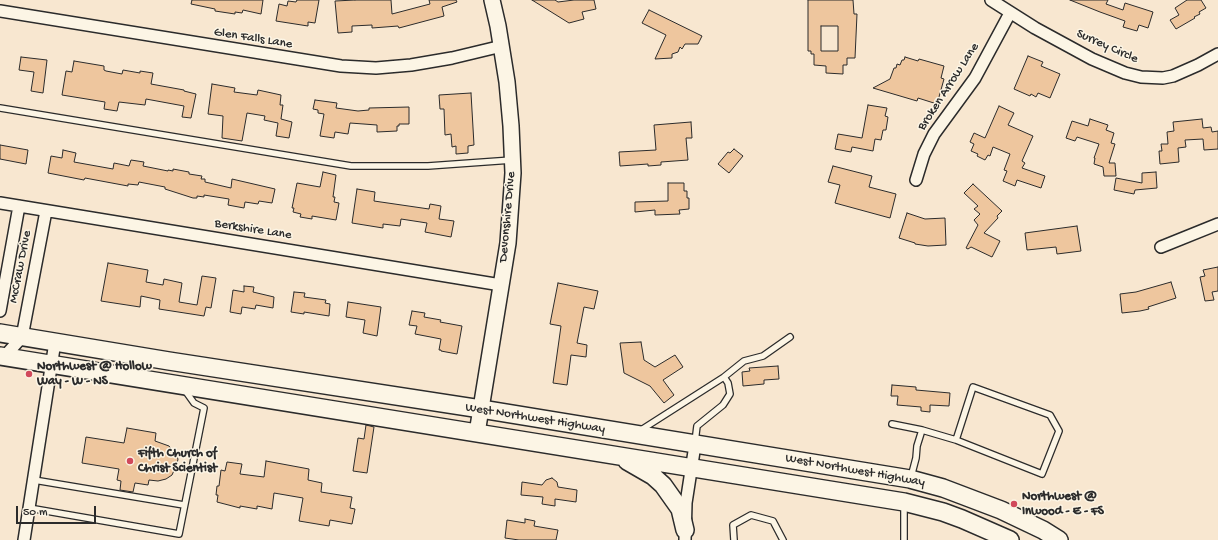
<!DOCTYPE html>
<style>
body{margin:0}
#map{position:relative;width:1218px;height:540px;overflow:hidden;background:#f8e7d0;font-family:"Gochi Hand",sans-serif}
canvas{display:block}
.scale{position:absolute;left:16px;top:506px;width:80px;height:18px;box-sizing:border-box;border:2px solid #2b2b2b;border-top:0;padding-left:5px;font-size:12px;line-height:14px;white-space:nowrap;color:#2b2b2b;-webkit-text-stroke:3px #fcf5e5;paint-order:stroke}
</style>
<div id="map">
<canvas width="1218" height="540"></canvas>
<div class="scale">50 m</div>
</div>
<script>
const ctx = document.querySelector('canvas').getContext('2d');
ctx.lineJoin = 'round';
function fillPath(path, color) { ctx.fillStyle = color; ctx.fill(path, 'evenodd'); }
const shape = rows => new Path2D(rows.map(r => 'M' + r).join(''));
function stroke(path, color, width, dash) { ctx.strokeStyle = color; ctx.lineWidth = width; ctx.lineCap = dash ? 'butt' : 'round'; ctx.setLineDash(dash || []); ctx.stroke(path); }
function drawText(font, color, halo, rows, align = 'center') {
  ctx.font = font + ' "Gochi Hand",sans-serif'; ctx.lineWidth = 3; ctx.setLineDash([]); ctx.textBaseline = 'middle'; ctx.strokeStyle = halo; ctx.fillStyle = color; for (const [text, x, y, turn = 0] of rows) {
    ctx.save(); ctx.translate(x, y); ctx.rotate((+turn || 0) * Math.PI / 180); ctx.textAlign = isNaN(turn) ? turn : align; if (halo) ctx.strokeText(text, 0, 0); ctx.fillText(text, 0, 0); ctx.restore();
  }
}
const building = shape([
 [192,0,263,0,261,14,243,10,242,13,235,12,235,14,215,11,215,9,191,4,192,0],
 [297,0,319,0,315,23,308,22,308,26,276,21,279,4,287,6,288,1,296,2,297,0],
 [355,0,391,0,392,14,430,4,429,0,456,0,457,2,442,7,444,16,399,28,398,26,372,28,372,25,352,26,352,32,338,33,335,1,355,0],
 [532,0,555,0,558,2,574,0,594,0,596,9,582,12,584,19,569,23,532,0],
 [808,0,853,0,854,14,857,14,855,58,847,58,847,65,843,65,843,74,826,73,826,66,814,65,814,54,811,54,811,51,808,51,808,0],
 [821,26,838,26,838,51,821,51,821,26],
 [1070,0,1108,0,1106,4,1123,10,1125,3,1153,12,1148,28,1139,25,1137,31,1123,27,1125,21,1100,12,1070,0],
 [1187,0,1201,0,1206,8,1199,12,1200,14,1194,17,1195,18,1176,29,1170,20,1179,15,1175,8,1187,0],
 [649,10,702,36,698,44,685,44,682,49,680,47,678,52,672,54,672,58,655,59,666,35,642,23,649,10],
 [1028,56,1043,62,1041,66,1060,74,1050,98,1038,93,1036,97,1031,94,1030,96,1014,89,1028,56],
 [21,57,47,60,43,93,31,91,34,72,19,70,21,57],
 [905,57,918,61,919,59,944,66,941,78,944,79,937,104,918,98,917,101,873,88,890,79,894,68,896,68,897,64,900,65,902,60,904,60,905,57],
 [74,61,104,66,104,70,106,71,122,74,123,70,140,73,140,71,153,73,151,84,184,90,184,91,196,94,191,118,182,117,184,106,146,99,145,105,119,102,117,111,104,109,105,102,62,95,66,71,72,72,74,61],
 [212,84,235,88,234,92,257,95,258,90,281,95,280,105,283,105,281,119,292,122,289,138,276,136,278,123,264,120,265,116,247,113,242,141,222,138,223,116,208,114,212,84],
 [471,93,474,145,468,146,468,153,456,154,456,146,452,147,451,134,445,135,444,109,440,109,439,95,471,93],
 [315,100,337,103,336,108,358,111,369,110,369,108,409,107,409,124,399,124,399,126,397,126,397,131,377,132,377,125,350,123,348,134,335,132,334,138,320,136,324,114,318,113,318,110,313,109,315,100],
 [868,105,887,108,885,116,888,117,886,130,883,130,881,140,875,139,873,151,852,147,851,152,835,149,838,134,862,138,868,105],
 [999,106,1014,113,1008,125,1033,136,1022,161,1025,163,1022,168,1045,176,1041,188,1017,180,1015,186,1003,181,1007,171,1004,170,1010,154,993,147,990,156,988,155,985,160,977,156,978,154,971,151,974,144,970,142,974,133,985,138,999,106],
 [1090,119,1108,125,1106,130,1114,133,1111,143,1115,144,1109,163,1115,163,1116,176,1104,176,1103,167,1094,164,1095,158,1094,158,1099,144,1077,137,1075,141,1066,138,1072,121,1088,126,1090,119],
 [1202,119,1203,128,1211,127,1212,132,1218,131,1218,149,1204,150,1203,139,1185,140,1186,147,1178,148,1179,162,1160,164,1159,151,1162,151,1161,144,1168,144,1167,132,1174,131,1173,122,1202,119],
 [691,122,692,138,686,138,688,160,661,162,661,165,648,166,648,164,620,166,619,152,656,150,654,125,691,122],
 [0,145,28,150,26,164,0,159,0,145],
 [734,149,743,156,729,173,718,164,728,152,730,153,734,149],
 [63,150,76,153,74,162,113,169,114,163,129,166,131,160,144,162,143,166,168,171,168,170,173,171,173,169,189,172,189,174,202,176,201,179,205,179,205,182,231,188,232,179,275,189,272,203,259,201,258,204,245,202,244,208,228,205,229,199,204,195,204,197,197,196,197,198,193,198,165,189,165,187,139,182,138,185,128,184,128,186,85,178,84,180,48,173,51,156,62,158,63,150],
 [833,166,872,176,869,187,896,194,890,218,835,203,840,185,828,182,833,166],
 [323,172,336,175,333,197,335,197,334,202,339,203,336,220,312,216,312,219,300,217,301,214,293,212,294,208,292,208,297,183,320,187,323,172],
 [1156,172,1157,188,1135,190,1134,194,1114,190,1116,178,1142,183,1142,173,1156,172],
 [668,183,684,183,684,191,687,191,687,198,689,198,689,209,679,210,680,214,655,215,655,210,635,212,635,202,668,201,668,183],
 [973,184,1002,211,997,216,998,218,984,233,1000,241,992,257,971,247,968,249,966,248,978,225,974,220,980,214,974,209,978,206,964,193,973,184],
 [357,189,375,192,374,201,429,209,430,204,441,206,439,219,454,221,451,237,425,232,427,223,401,219,400,226,383,224,383,228,352,223,357,189],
 [907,213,925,219,945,218,946,245,928,246,915,244,915,243,899,238,907,213],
 [1077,226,1081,251,1057,254,1056,247,1027,250,1025,233,1077,226],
 [108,263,148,270,146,282,163,285,164,279,182,283,179,302,197,305,202,276,216,278,211,308,206,307,204,316,159,309,160,300,141,296,140,307,101,301,108,263],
 [1218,267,1218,291,1212,292,1214,300,1205,301,1200,277,1205,276,1203,270,1218,267],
 [1171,282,1176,298,1148,307,1149,309,1140,311,1122,313,1120,294,1136,292,1171,282],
 [558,283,598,291,594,309,584,307,577,343,587,345,586,357,571,355,567,385,553,383,561,326,550,324,558,283],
 [244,286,254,287,253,292,274,297,273,308,256,305,255,309,242,307,241,314,230,312,233,290,244,292,244,286],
 [294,292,305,293,304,297,326,300,325,303,330,304,329,316,304,312,304,314,291,312,294,292],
 [348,302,381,307,377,336,363,333,365,320,346,317,348,302],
 [412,311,425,313,424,317,441,320,440,322,462,326,457,354,441,351,441,350,439,350,441,339,415,334,417,326,409,325,412,311],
 [641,342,644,360,655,367,675,355,683,367,663,380,674,395,664,403,650,386,624,373,620,343,641,342],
 [778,366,779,379,764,380,764,384,743,386,742,372,750,371,749,368,778,366],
 [892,385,916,387,916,390,950,393,949,406,930,405,930,412,921,411,921,407,897,405,898,396,891,396,892,385],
 [366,425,374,427,367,473,353,471,358,438,364,439,366,425],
 [127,428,156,433,155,441,169,446,176,455,178,459,177,464,172,475,166,479,158,481,149,480,148,485,135,483,133,492,120,490,121,481,117,480,119,469,82,463,86,437,124,443,127,428],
 [266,461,309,469,308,480,322,483,321,492,352,497,350,508,355,509,352,524,330,520,329,526,299,521,303,498,274,493,272,509,257,506,257,509,240,506,240,508,217,502,218,495,216,495,217,486,219,486,221,470,225,471,227,462,242,464,240,474,264,477,266,461],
 [552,478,557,482,558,487,577,490,576,502,555,499,555,506,542,504,543,497,521,495,522,482,542,485,546,480,552,478],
 [525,519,535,521,534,526,558,530,556,540,519,540,505,538,507,520,525,523,525,519]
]);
const lane = shape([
 [0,108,351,166,428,166,512,160],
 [724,377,744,361,763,356,790,337],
 [892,424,922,430],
 [641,430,724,377,728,383,730,394,723,405,697,426,695,442],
 [911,477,916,458,917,446,922,430,956,440,973,387,1050,415,1059,431,1042,474,956,440],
 [34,480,184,505],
 [29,508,179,534,204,408,194,403,184,389],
 [734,540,733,525,751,515,773,521,783,540],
 [904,540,904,504]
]);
const street = shape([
 [991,0,1035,28,1092,59,1125,73,1141,77,1163,78,1173,76,1198,65,1218,54],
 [0,11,341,66,376,68,411,65,452,58,502,46],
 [916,180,924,154,934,134,975,78,1010,13],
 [0,203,501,285],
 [1161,247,1218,224],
 [0,311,19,206],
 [4,357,22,337,46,211],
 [24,540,55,342],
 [685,540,686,503,695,445]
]);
const secondary = shape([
 [477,433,508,243,513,173,511,126,507,82,498,26,492,0]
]);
const primary = shape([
 [0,333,169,361,481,409,910,479,943,488,1001,510,1043,530,1059,540],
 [0,356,904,502,943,512,962,519,1010,540],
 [627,461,653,476,663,485,680,509,685,530]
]);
const markers = [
 [29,374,4,"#d1495b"],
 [130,461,4,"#d1495b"],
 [1014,504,4,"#d1495b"]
];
const streetNames = [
 ["Glen Falls Lane",253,39,9],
 ["Surrey Circle",1107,47,24],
 ["Broken Arrow Lane",949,87,-57],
 ["Devonshire Drive",508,217,-85],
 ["Berkshire Lane",253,230,9],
 ["McCraw Drive",21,267,-79],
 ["West Northwest Highway",535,419,9],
 ["West Northwest Highway",855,471,10]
];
const poiNames = [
 ["Northwest @ Hollow",37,367],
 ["Way - W - NS",37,382],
 ["Fifth Church of",138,454],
 ["Christ Scientist",138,469],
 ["Northwest @",1022,497],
 ["Inwood - E - FS",1022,512]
];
fillPath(building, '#eec69e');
stroke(building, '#2b2b2b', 1);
stroke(lane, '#2b2b2b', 8);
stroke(street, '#2b2b2b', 14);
stroke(secondary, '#2b2b2b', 18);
stroke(primary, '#2b2b2b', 20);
stroke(lane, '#fcf5e5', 5.5);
stroke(street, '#fcf5e5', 11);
stroke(secondary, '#fcf5e5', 15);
stroke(primary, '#fcf5e5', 17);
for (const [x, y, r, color] of markers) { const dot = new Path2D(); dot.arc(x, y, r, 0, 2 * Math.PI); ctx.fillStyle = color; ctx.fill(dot); stroke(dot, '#fcf5e5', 1.5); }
drawText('13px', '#2b2b2b', '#fcf5e5', streetNames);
drawText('bold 13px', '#2b2b2b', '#fcf5e5', poiNames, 'left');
</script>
